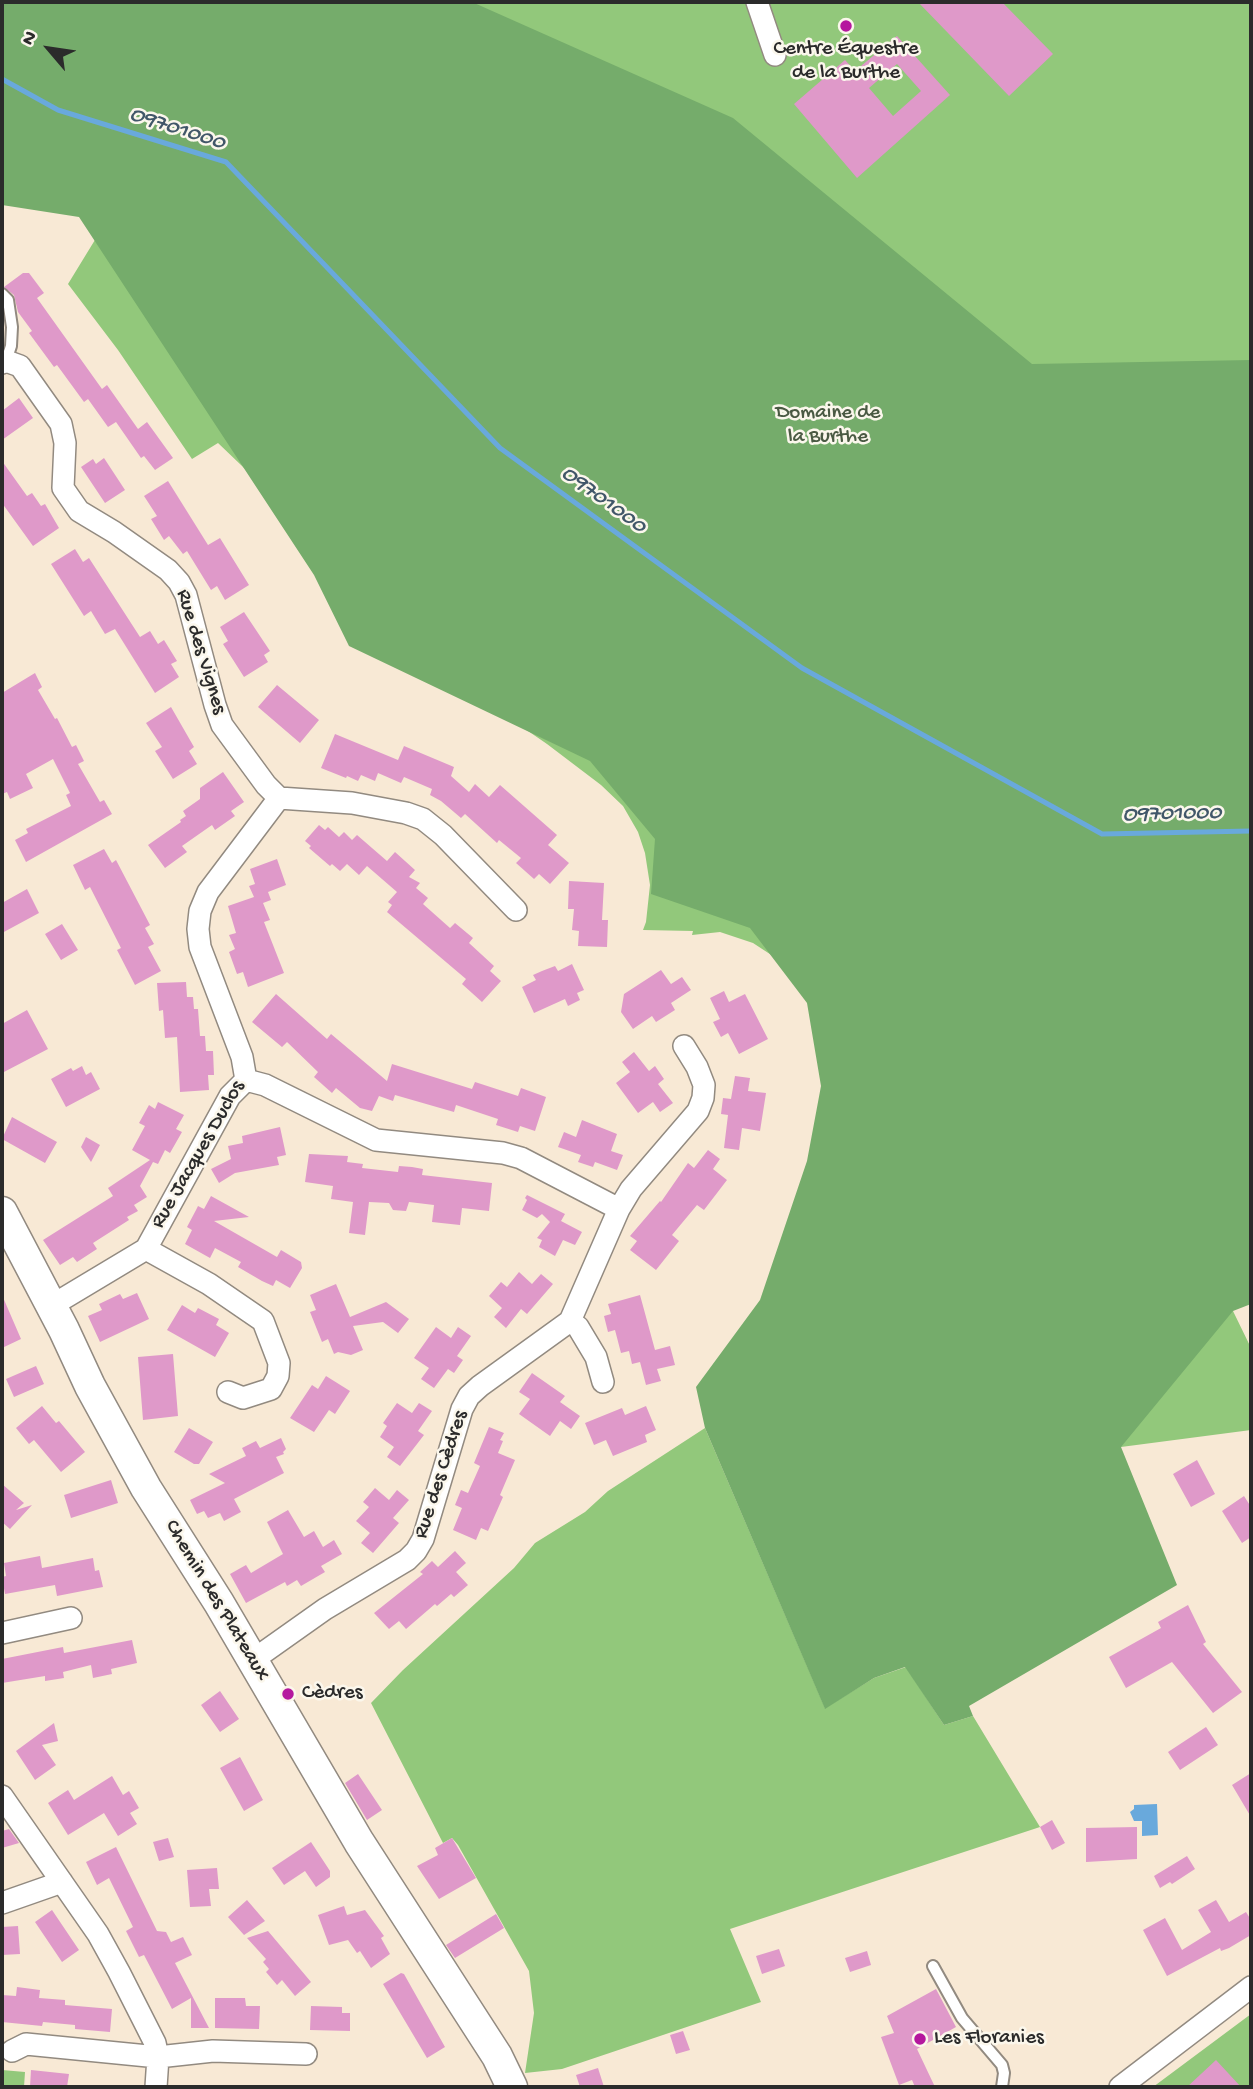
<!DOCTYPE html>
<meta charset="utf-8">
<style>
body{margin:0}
#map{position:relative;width:1253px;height:2089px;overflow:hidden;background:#f8e9d5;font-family:"Gochi Hand",sans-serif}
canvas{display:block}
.frame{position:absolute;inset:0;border:4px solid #2b2b2b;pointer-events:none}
.north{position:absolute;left:14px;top:14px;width:70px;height:70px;-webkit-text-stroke:5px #fbf7ec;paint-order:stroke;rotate:299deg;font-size:19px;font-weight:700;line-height:28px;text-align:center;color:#2b2b2b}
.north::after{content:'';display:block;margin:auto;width:24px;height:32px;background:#2b2b2b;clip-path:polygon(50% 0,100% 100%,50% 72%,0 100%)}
</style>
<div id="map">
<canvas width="1253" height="2089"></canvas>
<div class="frame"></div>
<div class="north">N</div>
</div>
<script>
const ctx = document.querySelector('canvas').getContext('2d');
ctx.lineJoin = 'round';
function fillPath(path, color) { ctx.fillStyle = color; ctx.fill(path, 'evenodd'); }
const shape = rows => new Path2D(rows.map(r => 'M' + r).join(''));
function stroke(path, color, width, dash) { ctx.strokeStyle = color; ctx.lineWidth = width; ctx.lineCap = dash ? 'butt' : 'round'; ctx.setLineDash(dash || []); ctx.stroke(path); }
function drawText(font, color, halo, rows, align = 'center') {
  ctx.font = font + ' "Gochi Hand",sans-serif'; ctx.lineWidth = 5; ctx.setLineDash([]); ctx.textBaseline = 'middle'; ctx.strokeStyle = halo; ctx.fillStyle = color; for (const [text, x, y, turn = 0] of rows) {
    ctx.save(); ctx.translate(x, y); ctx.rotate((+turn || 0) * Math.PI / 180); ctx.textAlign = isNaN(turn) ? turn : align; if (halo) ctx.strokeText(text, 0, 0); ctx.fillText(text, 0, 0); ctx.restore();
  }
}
const green = shape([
 [2,2,1251,2,1251,1214,1233,1311,1251,1348,1251,1430,1121,1447,829,1048,800,987,779,960,753,943,720,932,692,935,693,931,643,930,646,922,650,885,645,853,638,832,623,806,601,785,547,744,496,709,218,443,192,459,118,350,68,284,120,199],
 [705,1428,825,1708,874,1678,906,1667,944,1725,973,1716,1040,1827,730,1929,761,2002,562,2069,525,2073,534,2013,529,1971,458,1845,452,1838,443,1843,371,1703,403,1670,514,1568,535,1543,585,1512,608,1491],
 [1251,2014,1251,2087,1153,2087],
 [2,2070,25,2072,24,2087,2,2087]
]);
const forest = shape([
 [2,2,472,2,733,118,1032,364,1251,360,1251,1304,1233,1311,1121,1447,1177,1585,969,1706,973,1716,944,1725,905,1667,874,1678,825,1709,705,1428,696,1387,760,1300,807,1161,821,1086,807,1003,750,928,651,894,655,839,590,761,349,646,314,575,79,217,2,205]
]);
const water = shape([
 [1157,1804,1158,1835,1142,1836,1142,1821,1134,1821,1130,1812,1134,1809,1134,1805]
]);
const stream = shape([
 [2,79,58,110,226,162,500,448,802,668,1102,834,1251,831]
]);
const building = shape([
 [918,2,1002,2,1053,54,1009,96],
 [897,36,950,95,857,178,794,104,845,60,855,71],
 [897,64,921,91,893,116,869,88],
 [23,273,29,273,44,293,37,298,102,389,107,385,138,429,147,422,173,458,155,470,144,456,141,458,116,422,108,427,88,399,84,402,57,365,54,367,29,333,32,331,18,312,14,295,4,287],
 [19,398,33,418,2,440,2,411],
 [104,458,125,490,105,503,81,467,93,459,96,464],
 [2,461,27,496,32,493,41,506,45,504,59,528,33,546,2,503],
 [168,481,208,545,220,538,249,585,225,600,217,586,211,590,187,551,183,554,169,536,164,540,151,519,157,516,144,496],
 [75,549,83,562,89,558,140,637,150,631,158,644,164,640,177,661,171,664,179,677,155,693,115,629,105,634,91,611,84,616,51,564],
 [244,612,270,651,264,655,268,662,244,677,223,644,228,641,220,627],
 [35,673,42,687,38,690,55,719,57,718,72,747,76,745,84,761,78,764,100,802,104,800,112,814,26,862,15,840,28,833,26,829,71,806,66,795,70,793,53,759,26,774,33,788,10,799,7,792,2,794,2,693],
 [277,685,319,720,300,743,258,707],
 [171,707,194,747,189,751,197,764,173,779,155,751,162,747,146,723],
 [335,734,398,760,404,746,454,767,451,776,469,792,475,784,489,797,500,785,557,835,548,845,569,863,550,884,539,874,534,879,516,863,521,858,499,840,497,843,465,814,461,818,441,801,430,795,432,789,404,777,401,783,378,773,375,781,361,775,358,781,347,776,346,778,321,768],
 [223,772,244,802,231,811,235,816,215,830,212,825,182,846,187,852,165,868,148,845,181,822,180,820,186,816,183,811,200,799,200,788],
 [319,825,325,830,328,827,339,837,344,832,352,840,357,835,387,861,395,852,415,870,409,877,420,883,416,888,428,898,423,904,450,928,455,923,473,938,469,943,494,966,490,971,501,981,482,1002,462,984,466,979,387,912,392,905,388,902,397,892,367,866,359,875,347,864,340,871,332,864,330,866,309,848,311,846,305,841],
 [104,849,112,863,116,860,150,925,145,928,154,944,148,947,161,971,135,985,117,950,121,948,90,887,85,890,73,865],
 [277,859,286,885,268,892,271,900,263,903,270,920,264,922,284,973,248,987,243,972,237,974,229,952,235,949,229,935,236,933,228,906,254,897,249,886,255,884,250,869],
 [569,881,604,883,602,920,608,920,607,947,578,946,579,931,572,930,574,909,568,909],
 [27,889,39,913,2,933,2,903],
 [62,924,78,950,61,960,45,934],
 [572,964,584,990,577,993,580,1000,568,1006,565,999,534,1013,522,987,536,980,533,975,542,971,555,966,558,971],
 [661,970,671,984,682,977,691,990,671,1003,675,1010,656,1022,652,1016,633,1029,621,1012,624,994],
 [186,982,187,997,193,997,194,1009,198,1009,200,1036,205,1036,206,1051,213,1051,214,1075,208,1075,209,1090,180,1092,177,1037,165,1038,163,1010,159,1011,157,983],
 [724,991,729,1002,745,994,768,1039,739,1054,728,1033,721,1037,713,1022,720,1019,710,998],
 [276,994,327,1039,331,1034,387,1081,392,1064,472,1089,475,1082,518,1096,521,1088,546,1097,535,1131,520,1126,518,1132,496,1125,498,1119,456,1105,454,1112,395,1095,393,1101,379,1096,372,1111,360,1108,336,1088,332,1093,314,1077,318,1072,287,1042,282,1047,252,1022],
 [27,1010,48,1049,2,1073,2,1024],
 [634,1052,649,1071,655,1066,664,1079,658,1084,673,1103,660,1112,653,1102,638,1113,616,1083,630,1072,622,1062],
 [82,1066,86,1075,91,1072,100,1089,66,1107,51,1079,71,1068,73,1071],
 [735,1076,750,1078,748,1091,766,1093,760,1131,742,1128,739,1150,724,1148,728,1115,721,1114,723,1098,731,1099],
 [158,1102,184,1115,176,1129,182,1132,170,1153,165,1150,158,1164,153,1162,140,1186,147,1197,134,1205,138,1211,127,1217,129,1220,93,1243,97,1249,77,1262,73,1257,60,1265,43,1240,113,1196,108,1188,150,1160,132,1150,145,1126,139,1123,149,1105,155,1109],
 [12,1117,57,1142,45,1163,2,1139],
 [582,1120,617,1134,611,1151,623,1155,617,1170,595,1162,593,1167,578,1162,581,1155,558,1147,564,1132,576,1137],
 [280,1127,286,1155,277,1157,279,1165,235,1173,219,1183,211,1169,231,1159,228,1146,243,1143,242,1136],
 [86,1137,100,1145,91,1162,81,1147],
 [708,1150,720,1159,713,1169,727,1180,704,1210,697,1205,672,1235,679,1241,656,1270,630,1250,637,1241,630,1236,660,1201,661,1202,688,1163,694,1168],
 [309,1154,348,1156,347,1162,363,1164,362,1168,398,1172,399,1166,412,1167,423,1169,422,1175,492,1183,489,1211,462,1208,460,1225,432,1222,434,1205,409,1202,406,1211,393,1210,389,1203,369,1202,365,1235,349,1233,353,1202,331,1199,333,1186,305,1182],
 [527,1195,565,1214,561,1221,582,1232,575,1245,563,1240,555,1256,539,1247,542,1240,537,1238,550,1222,542,1214,537,1218,522,1210,527,1200,525,1198],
 [211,1196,249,1217,214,1221,277,1257,281,1250,301,1262,302,1268,290,1288,276,1280,273,1286,262,1281,238,1267,241,1262,215,1248,210,1258,185,1244,192,1230,187,1227,196,1210,198,1206,204,1209],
 [519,1272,532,1284,541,1274,553,1284,527,1314,521,1309,506,1328,494,1317,502,1308,489,1296,501,1282,507,1287],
 [336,1284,350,1317,386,1302,409,1319,398,1333,383,1322,353,1326,363,1350,351,1355,338,1352,334,1354,328,1339,322,1342,310,1312,316,1310,310,1295],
 [137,1293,149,1319,100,1342,88,1316,102,1310,99,1304,120,1294,123,1299],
 [2,1295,21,1339,2,1348],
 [640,1295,655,1350,670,1346,675,1365,657,1369,661,1381,646,1385,640,1362,632,1364,629,1351,621,1353,615,1330,608,1332,604,1316,611,1314,608,1304],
 [182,1305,195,1313,198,1308,219,1319,216,1325,229,1333,215,1357,167,1330],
 [436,1327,451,1338,458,1327,471,1336,457,1356,463,1360,454,1373,448,1369,434,1388,421,1379,429,1368,414,1358],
 [173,1354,178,1416,143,1420,138,1357],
 [36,1366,44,1384,14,1397,6,1379],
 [532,1373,565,1396,560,1402,580,1416,571,1429,560,1421,550,1436,519,1414,530,1399,519,1392],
 [326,1376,350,1391,335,1414,329,1410,314,1432,290,1418,312,1385,318,1389],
 [397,1403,412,1413,419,1403,432,1411,418,1431,424,1435,400,1466,387,1457,394,1447,380,1437,387,1426,383,1423],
 [42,1406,56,1423,59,1421,85,1452,61,1472,34,1440,29,1444,16,1428],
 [646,1406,656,1430,645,1435,647,1442,613,1456,606,1440,594,1445,585,1423,622,1408,625,1415],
 [489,1427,504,1433,500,1440,503,1441,498,1453,515,1460,500,1495,503,1497,488,1531,481,1528,476,1540,453,1530,462,1508,455,1505,461,1490,468,1493,480,1466,474,1463],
 [189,1428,213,1442,199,1464,194,1464,174,1452],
 [281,1438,286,1449,283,1452,284,1454,276,1457,284,1473,234,1499,241,1512,224,1521,220,1513,208,1518,204,1511,197,1514,190,1500,225,1483,209,1474,246,1456,242,1448,256,1441,260,1448],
 [1197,1460,1215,1494,1191,1507,1173,1474],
 [111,1480,118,1503,71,1518,64,1495],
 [2,1484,24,1503,16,1510,32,1505,10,1529,2,1522],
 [375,1488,389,1500,397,1490,409,1500,393,1518,399,1523,373,1553,361,1543,370,1533,356,1521,369,1507,363,1502],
 [1244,1496,1251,1507,1251,1537,1242,1543,1222,1511],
 [288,1510,304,1537,314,1531,323,1547,334,1540,342,1554,321,1566,325,1572,301,1586,297,1580,287,1586,285,1582,246,1603,230,1574,246,1565,251,1573,283,1554,267,1522],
 [455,1551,466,1563,456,1572,468,1585,454,1597,451,1594,437,1606,435,1604,406,1629,399,1621,389,1629,374,1613,423,1574,420,1572,432,1561,438,1567],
 [40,1556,42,1568,93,1558,95,1571,99,1570,103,1587,57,1596,55,1585,5,1594,2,1577,6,1576,4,1563],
 [1188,1605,1206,1642,1203,1644,1242,1692,1213,1713,1172,1662,1126,1688,1109,1657,1161,1628,1158,1622],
 [132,1640,137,1663,111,1669,112,1674,93,1678,91,1665,63,1672,64,1678,45,1681,45,1676,2,1683,2,1659,63,1647,64,1653],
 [220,1691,239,1719,220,1732,201,1705],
 [54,1723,58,1741,42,1745,56,1765,35,1780,16,1751],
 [1206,1727,1218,1745,1180,1770,1168,1752],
 [240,1757,263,1800,244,1811,220,1768],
 [1251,1773,1251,1817,1232,1785],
 [358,1774,382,1810,367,1820,345,1783],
 [112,1776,123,1795,129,1791,139,1808,130,1813,137,1824,118,1836,104,1813,68,1835,48,1803,68,1790,74,1800],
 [1052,1820,1065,1843,1052,1850,1040,1827],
 [1137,1827,1137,1859,1086,1862,1086,1828],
 [9,1829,19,1843,2,1848,2,1831],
 [168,1838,174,1857,159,1861,153,1842],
 [452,1838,476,1878,439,1899,417,1866,438,1855,435,1848],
 [311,1842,330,1871,330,1877,316,1887,305,1871,284,1885,272,1868],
 [116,1847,157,1931,166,1932,171,1942,183,1937,192,1955,175,1963,209,2028,191,2028,191,1998,172,2009,144,1955,139,1957,126,1931,133,1927,109,1878,97,1885,86,1862],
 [1187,1856,1195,1869,1172,1884,1170,1882,1160,1888,1154,1876],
 [217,1868,219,1889,209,1889,211,1906,190,1907,187,1870],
 [247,1900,265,1921,244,1935,228,1917],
 [1216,1900,1229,1922,1246,1912,1251,1920,1251,1935,1229,1948,1221,1951,1220,1948,1167,1976,1143,1930,1165,1918,1182,1950,1211,1932,1198,1910],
 [344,1906,347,1915,365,1910,384,1936,381,1938,390,1954,371,1968,360,1951,357,1953,348,1940,329,1945,318,1915],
 [52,1910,79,1950,62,1962,35,1922],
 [496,1914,504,1928,455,1958,446,1945],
 [18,1926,20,1954,2,1955,2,1927],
 [268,1931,311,1982,295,1996,282,1980,277,1985,266,1972,269,1969,263,1962,266,1959,247,1938],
 [779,1949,785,1966,762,1974,756,1956],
 [867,1951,871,1965,850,1972,845,1958],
 [401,1973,404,1974,445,2047,427,2058,383,1984],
 [17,1987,40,1990,39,1998,65,2000,65,2005,112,2009,110,2032,75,2029,75,2025,43,2022,42,2026,2,2022,2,1995,16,1996],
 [936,1989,956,2027,917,2049,935,2087,915,2087,912,2080,899,2085,881,2037,894,2033,887,2016],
 [215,1998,245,1998,246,2006,260,2006,259,2029,215,2028],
 [311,2006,342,2007,342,2013,350,2013,350,2031,310,2030],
 [683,2031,690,2050,676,2054,670,2035],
 [1216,2060,1241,2087,1187,2087],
 [598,2068,604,2087,580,2087,576,2075],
 [31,2070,69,2074,67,2087,30,2087]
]);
const lane = shape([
 [2,294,8,300,12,327,11,346,6,361],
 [933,1966,962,2018,1002,2065,1004,2073,1002,2087]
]);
const street = shape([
 [757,2,775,55],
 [2,363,6,361,20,366,61,424,65,443,63,488,79,511,114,532,168,570,179,582,186,595,215,705,222,725,266,785,279,798],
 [246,1080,265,1085,376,1140,503,1153,521,1158,619,1209],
 [146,1249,209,1284,263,1321,279,1363,278,1376,271,1389,243,1398,228,1392],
 [51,1306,146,1249,230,1096,246,1080,242,1057,200,947,198,929,200,911,208,892,279,798,352,803,406,813,423,819,443,835,516,910],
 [570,1321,578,1327,596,1357,603,1382],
 [2,1633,71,1618],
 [253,1660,325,1609,407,1560,416,1551,423,1539,462,1409,469,1396,480,1386,570,1321,619,1209,631,1189,698,1111,703,1098,704,1085,697,1067,684,1046],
 [2,1796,98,1934,119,1972,155,2043,158,2057,156,2087],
 [2,1903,62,1882],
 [12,2051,26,2044,158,2057,213,2051,306,2054],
 [1120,2087,1251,1987]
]);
const secondary = shape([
 [2,1212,64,1330,90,1386,146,1488,219,1603,359,1842,497,2056,512,2087]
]);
const markers = [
 [846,26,7,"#b5179e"],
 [288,1694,7,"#b5179e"],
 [920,2039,7,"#b5179e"]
];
const poiNames = [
 ["Centre Équestre",846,50,"center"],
 ["de la Burthe",846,74,"center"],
 ["Cèdres",302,1694],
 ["Les Floranies",934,2039]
];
const parkNames = [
 ["Domaine de",828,414],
 ["la Burthe",828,438]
];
const streetNames = [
 ["Rue des Vignes",200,652,73],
 ["Rue Jacques Duclos",199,1155,-60],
 ["Rue des Cèdres",442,1475,-72],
 ["Chemin des Plateaux",216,1601,59]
];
const waterNames = [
 ["O9701000",177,130,18],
 ["O9701000",603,501,36],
 ["O9701000",1172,815,-1]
];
fillPath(green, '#92c87b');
fillPath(forest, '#75ac6b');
fillPath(water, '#69a9dc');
stroke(stream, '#69a9dc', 5);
fillPath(building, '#df99c9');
stroke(lane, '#928a80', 14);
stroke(street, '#928a80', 24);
stroke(secondary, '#928a80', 33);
stroke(lane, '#fff', 10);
stroke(street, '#fff', 21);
stroke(secondary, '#fff', 30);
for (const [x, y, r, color] of markers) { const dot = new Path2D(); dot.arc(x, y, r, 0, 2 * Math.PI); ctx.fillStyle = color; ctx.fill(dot); stroke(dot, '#fbf7ec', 2.5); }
drawText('21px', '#2b2b2b', '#fbf7ec', poiNames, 'left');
drawText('21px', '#4a5a43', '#fbf7ec', parkNames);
drawText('21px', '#2b2b2b', '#fbf7ec', streetNames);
drawText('italic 23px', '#415769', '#fbf7ec', waterNames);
</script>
